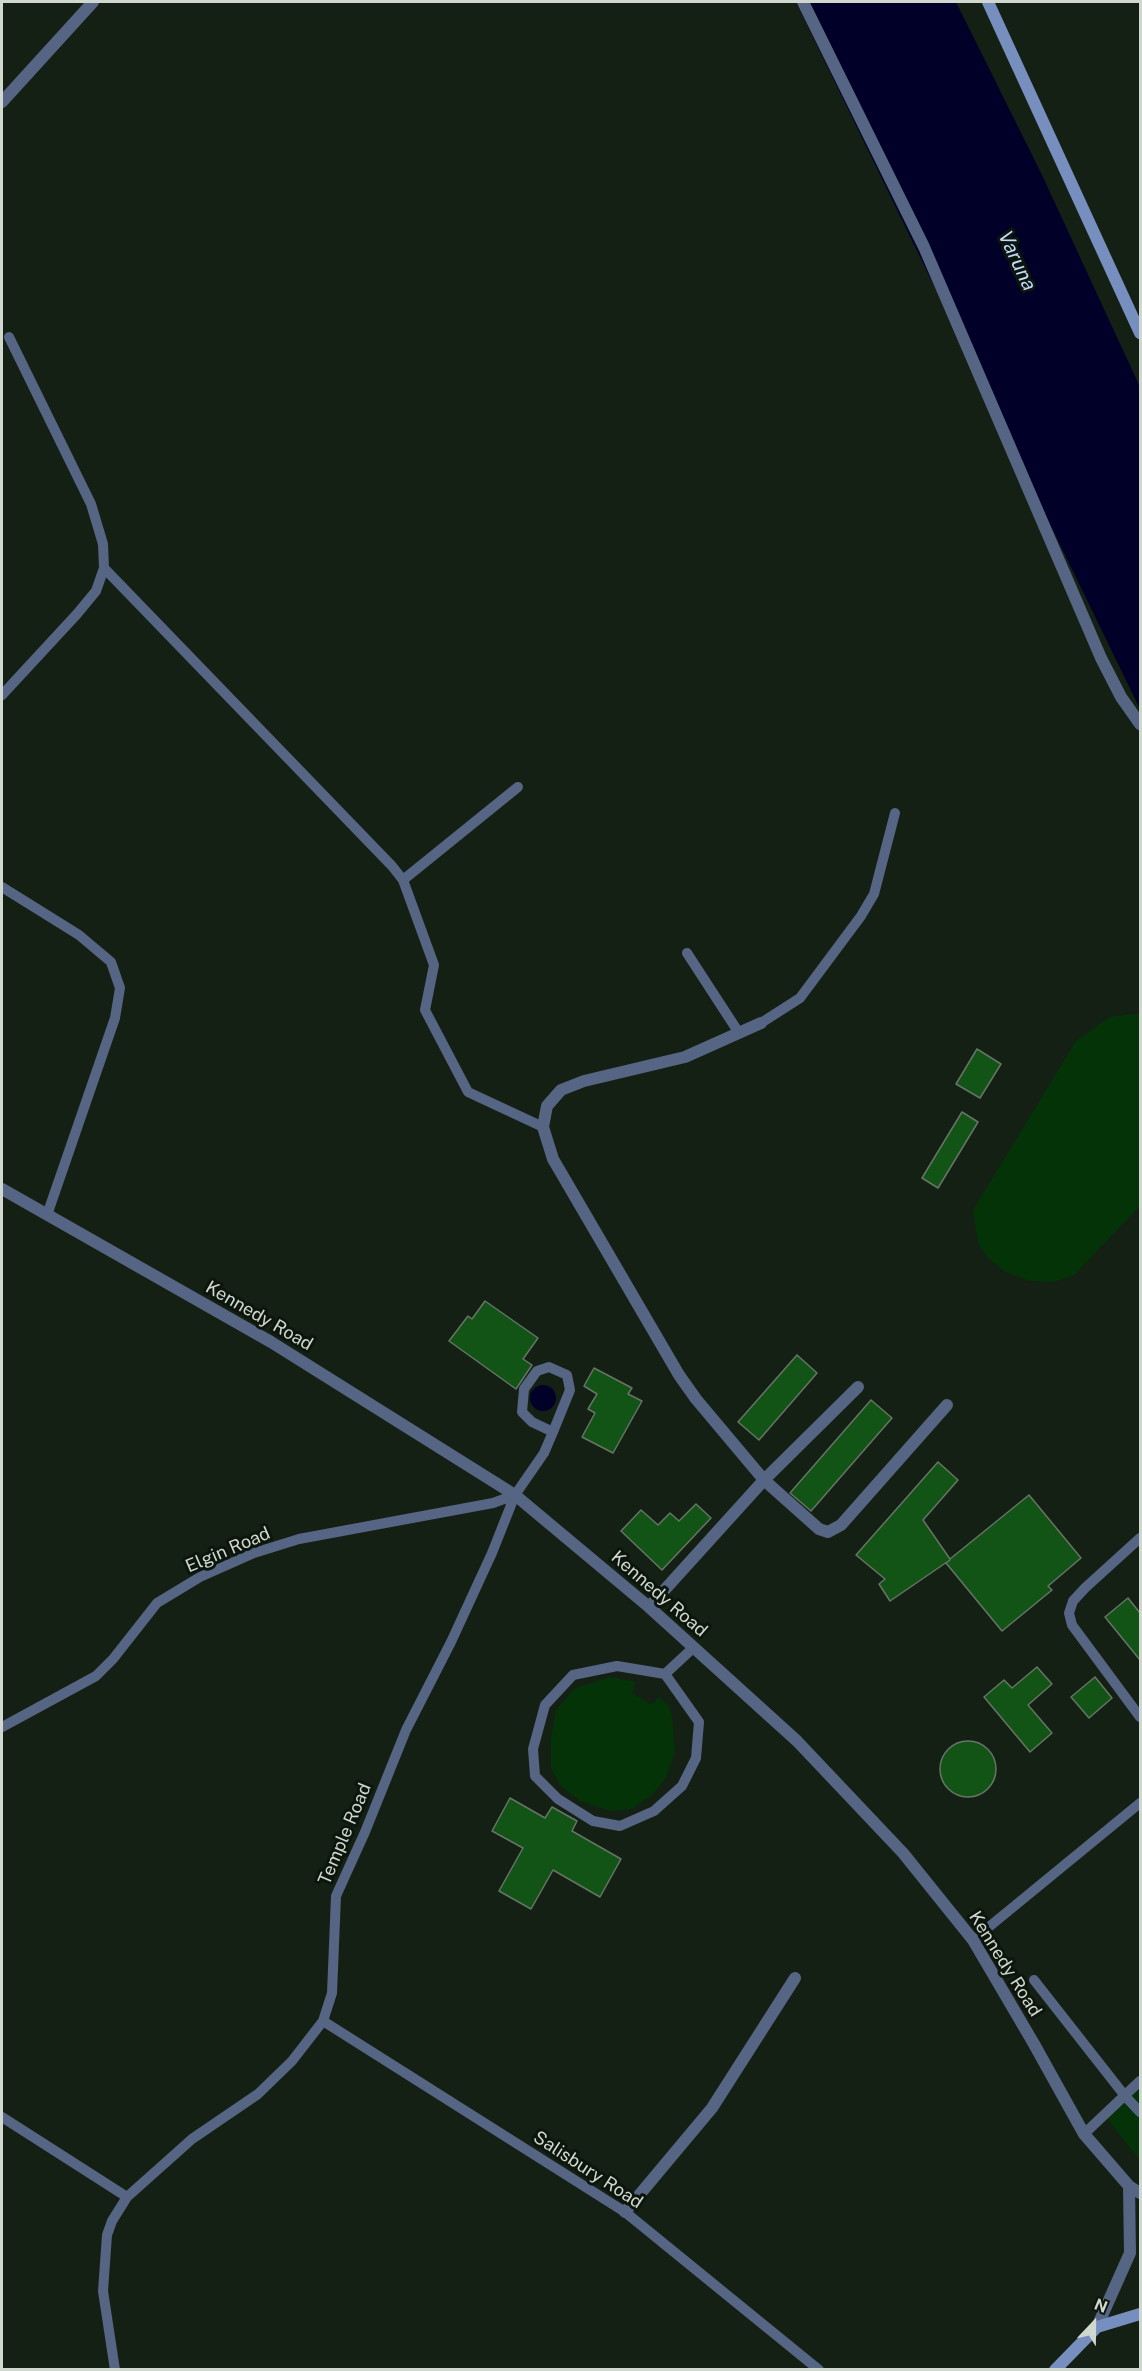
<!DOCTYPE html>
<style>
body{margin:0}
#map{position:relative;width:1142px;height:2371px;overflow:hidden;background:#152015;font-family:"Public Sans",sans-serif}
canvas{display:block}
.frame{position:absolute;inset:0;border:3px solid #d0d7cf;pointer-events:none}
.north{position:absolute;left:1064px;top:2293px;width:60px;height:60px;-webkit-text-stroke:4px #0c160c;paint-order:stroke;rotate:22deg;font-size:16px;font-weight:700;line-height:24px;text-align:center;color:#d0d7cf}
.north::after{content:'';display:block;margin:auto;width:21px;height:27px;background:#d0d7cf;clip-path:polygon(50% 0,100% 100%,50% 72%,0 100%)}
</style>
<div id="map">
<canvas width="1142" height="2371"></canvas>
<div class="frame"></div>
<div class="north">N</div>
</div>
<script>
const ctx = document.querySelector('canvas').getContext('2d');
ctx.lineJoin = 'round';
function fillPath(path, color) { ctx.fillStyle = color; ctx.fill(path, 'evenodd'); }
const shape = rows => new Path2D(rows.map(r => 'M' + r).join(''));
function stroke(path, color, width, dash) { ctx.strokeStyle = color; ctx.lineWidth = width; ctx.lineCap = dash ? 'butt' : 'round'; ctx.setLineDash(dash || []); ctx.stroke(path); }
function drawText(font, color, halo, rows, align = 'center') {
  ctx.font = font + ' "Public Sans",sans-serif'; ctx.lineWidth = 6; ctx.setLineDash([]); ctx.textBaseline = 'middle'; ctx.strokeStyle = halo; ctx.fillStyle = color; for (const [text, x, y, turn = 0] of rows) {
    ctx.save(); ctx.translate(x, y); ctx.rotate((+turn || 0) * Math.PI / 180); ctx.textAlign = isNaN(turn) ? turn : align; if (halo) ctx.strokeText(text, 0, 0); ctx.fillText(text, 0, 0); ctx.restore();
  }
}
const green = shape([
 [1140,1013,1140,1206,1073,1276,1053,1282,1030,1281,1005,1272,987,1257,978,1243,973,1210,1076,1041,1110,1017],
 [610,1677,636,1682,632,1693,652,1705,659,1697,670,1707,673,1726,675,1751,666,1778,652,1795,632,1809,610,1811,580,1801,560,1785,551,1768,551,1738,556,1710,575,1688],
 [1140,2075,1140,2160,1101,2111]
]);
const water = shape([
 [796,2,956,2,1042,175,1140,387,1140,709],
 '530 1398a13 13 0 1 1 26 0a13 13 0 1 1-26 0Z'
]);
const building = shape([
 [977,1049,1001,1064,980,1098,956,1084,977,1049],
 [962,1112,978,1122,938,1188,922,1178,962,1112],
 [485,1301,538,1338,523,1359,532,1365,516,1389,449,1341,468,1316,472,1319,485,1301],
 [797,1355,817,1373,759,1440,738,1422,797,1355],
 [594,1368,632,1388,628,1394,642,1401,613,1453,582,1437,595,1413,588,1409,597,1394,584,1386,594,1368],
 [871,1400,892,1418,811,1511,790,1493,871,1400],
 [938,1462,958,1480,923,1520,950,1559,1029,1495,1081,1558,1048,1586,1052,1590,1002,1631,946,1563,950,1560,890,1601,879,1584,885,1579,856,1555,938,1462],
 [696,1504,711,1518,662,1570,621,1531,641,1510,658,1525,670,1513,679,1521,696,1504],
 [1128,1598,1140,1613,1140,1660,1105,1617,1128,1598],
 [1037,1667,1052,1684,1028,1705,1052,1733,1030,1752,984,1697,1004,1680,1012,1688,1037,1667],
 [1095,1677,1112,1698,1089,1718,1071,1697,1095,1677],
 '940 1769a28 28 0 1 1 56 0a28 28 0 1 1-56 0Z',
 [510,1798,545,1818,552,1807,577,1821,572,1831,621,1859,600,1897,553,1870,531,1909,499,1891,523,1848,492,1831,510,1798]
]);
const lane = shape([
 [104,568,392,866,403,880,434,965,425,1010,468,1092,543,1127],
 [2,695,77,614,96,591,104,568,103,544,91,504,9,337],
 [403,880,518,787],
 [2,887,79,935,111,962,120,988,115,1018,47,1215],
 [687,953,739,1033],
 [761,1023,800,998,861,916,874,894,895,813],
 [1140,1538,1085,1588,1073,1601,1069,1613,1072,1625,1140,1717],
 [665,1674,699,1722,696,1758,682,1786,654,1811,620,1826,593,1821,558,1799,535,1776,533,1749,545,1705,573,1675,617,1666,665,1674,693,1648],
 [2,1727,96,1676,113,1659,157,1603,200,1577,254,1553,299,1539,493,1503,515,1495],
 [973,1940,1140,1803],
 [1034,1980,1125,2096,1140,2112],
 [323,2021,625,2212,819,2370],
 [2,2117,127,2197],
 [1084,2134,1140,2081],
 [115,2370,103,2291,107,2235,112,2221,127,2197,192,2139,258,2094,292,2061,323,2021,332,1993,336,1896,365,1832,406,1730,451,1642,492,1553,515,1495,544,1453,553,1432,570,1390,567,1375,549,1367,537,1371,524,1389,522,1412,532,1422,553,1432]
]);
const street = shape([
 [803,2,924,247,1101,658,1121,697,1140,724],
 [2,102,93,2],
 [761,1023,685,1057,584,1081,561,1090,547,1106,543,1127,553,1159,679,1375,696,1399,764,1480,819,1529,828,1532,841,1525,947,1405],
 [2,1189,271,1342,515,1495,649,1607,797,1741,903,1853,973,1940,1034,2044,1084,2134,1129,2186,1140,2193],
 [649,1607,764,1480,858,1387],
 [625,2212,712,2108,795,1978],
 [1097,2327,1130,2253,1129,2186]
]);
const secondary = shape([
 [988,2,1140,333],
 [1055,2370,1097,2327,1140,2314]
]);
const streetNames = [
 ["Kennedy Road",259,1316,30],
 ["Elgin Road",228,1550,-23],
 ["Kennedy Road",659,1594,41],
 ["Temple Road",345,1834,-67],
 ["Kennedy Road",1005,1964,58],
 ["Salisbury Road",588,2170,33]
];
const waterNames = [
 ["Varuna",1017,261,65]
];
fillPath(green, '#043307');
fillPath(water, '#000029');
fillPath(building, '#125316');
stroke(building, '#677467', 1.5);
stroke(lane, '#566583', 10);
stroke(street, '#566583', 12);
stroke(secondary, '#778fbe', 12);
drawText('18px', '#d0d7cf', '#0c160c', streetNames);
drawText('italic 20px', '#c5d9ff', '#0c160c', waterNames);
</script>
